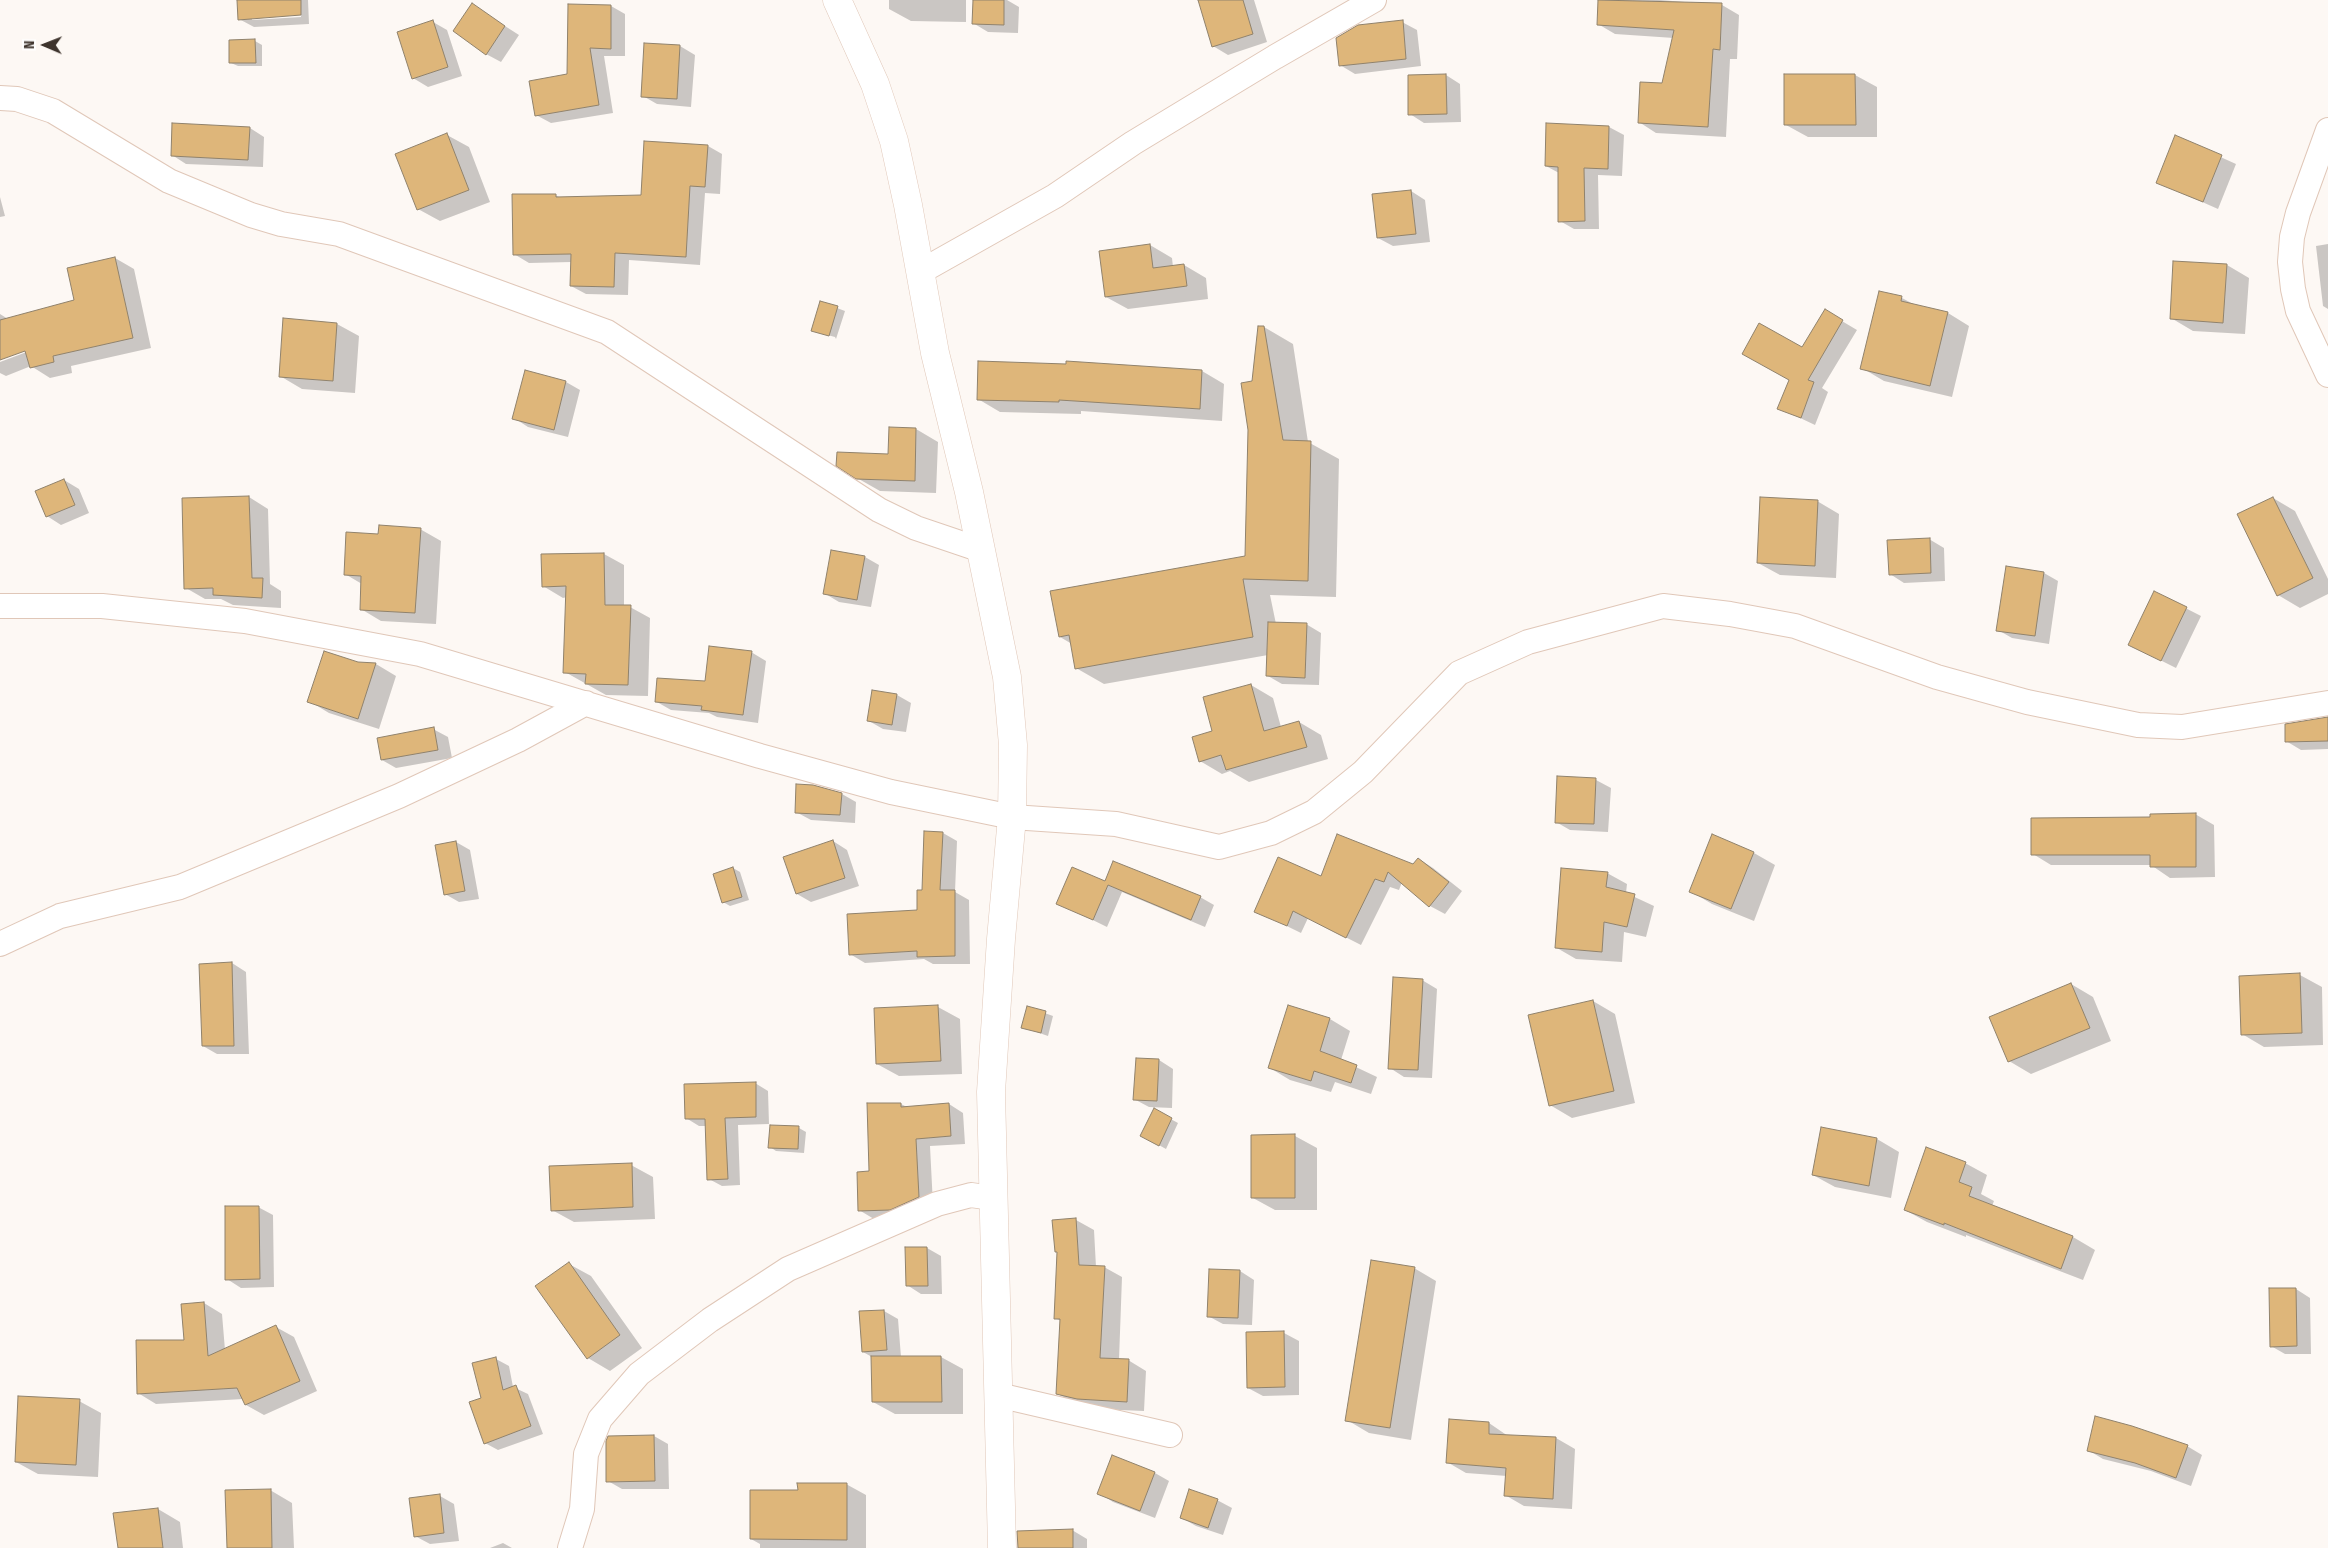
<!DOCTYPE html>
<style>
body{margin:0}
#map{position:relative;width:2328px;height:1548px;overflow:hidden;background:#fdf8f4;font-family:"Fira Sans Condensed",sans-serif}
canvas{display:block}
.north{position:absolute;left:20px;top:20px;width:50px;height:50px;-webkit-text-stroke:4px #fff;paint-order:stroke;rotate:271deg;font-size:14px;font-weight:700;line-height:20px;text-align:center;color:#3e342d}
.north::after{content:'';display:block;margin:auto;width:18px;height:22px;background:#3e342d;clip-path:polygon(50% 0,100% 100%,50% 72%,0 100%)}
</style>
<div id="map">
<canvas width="2328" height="1548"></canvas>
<div class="north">N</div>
</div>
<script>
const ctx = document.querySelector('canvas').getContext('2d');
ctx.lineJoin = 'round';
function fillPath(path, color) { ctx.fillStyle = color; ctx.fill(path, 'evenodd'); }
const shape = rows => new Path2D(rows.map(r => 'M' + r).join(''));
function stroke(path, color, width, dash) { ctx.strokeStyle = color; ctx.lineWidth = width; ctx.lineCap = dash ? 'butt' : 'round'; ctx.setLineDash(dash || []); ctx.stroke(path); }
const shadow = shape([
 [238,0,308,0,309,24,254,27,239,19],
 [301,14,301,17,252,20,252,18],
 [889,0,966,0,966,22,911,21,889,9],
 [974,0,1007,0,1019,7,1018,33,988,32,973,23],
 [1199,0,1254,0,1267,42,1228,55,1213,46],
 [1600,0,1660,0,1722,5,1739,15,1737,59,1730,59,1726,137,1656,133,1639,122,1663,84,1674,38,1615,34,1598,24],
 [472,5,519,35,501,62,486,54],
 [611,6,625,14,625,56,604,56,613,113,551,123,536,115,568,75],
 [433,22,447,30,462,76,428,87,413,78],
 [1402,22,1417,30,1421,66,1355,74,1340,65],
 [255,41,262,45,262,66,238,66,231,63],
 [645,44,680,46,695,55,691,107,657,104,643,96],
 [1446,75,1460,84,1461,122,1424,123,1410,114],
 [1855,75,1877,87,1877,137,1808,137,1786,125],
 [1547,125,1609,127,1624,135,1622,176,1598,175,1599,229,1574,229,1560,221,1559,173,1546,166],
 [250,128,264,137,263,167,186,164,172,155],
 [447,135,469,147,490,202,440,221,418,209],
 [2176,137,2236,164,2218,209,2157,182],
 [708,146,722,154,720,194,705,193,700,265,629,260,628,295,586,294,571,286,572,262,529,263,514,254,555,195,561,198,642,196],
 [1411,191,1425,200,1430,242,1393,246,1378,238],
 [0,197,5,216,0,217],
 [2328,244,2328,309,2323,306,2316,246],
 [1150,245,1172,258,1173,267,1184,265,1206,278,1208,299,1128,309,1106,297],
 [115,258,134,269,151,348,71,366,72,373,50,378,31,366,6,376,0,373,0,362,32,350,31,347,0,359,0,314,8,319,75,301],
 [2227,265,2249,278,2245,334,2193,331,2171,318],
 [1880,292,1902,298,1915,305,1948,313,1969,326,1952,397,1884,381,1862,368],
 [821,302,845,311,836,339,835,337,812,331],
 [1825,311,1857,330,1822,388,1828,392,1815,425,1779,408,1802,349],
 [284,320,337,324,359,336,355,393,302,389,280,376],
 [1264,327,1293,344,1308,442,1339,459,1336,597,1270,595,1276,624,1306,624,1321,633,1319,685,1282,684,1268,676,1268,655,1104,684,1076,668,1072,644,1060,637,1246,557,1253,383],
 [1202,371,1224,384,1222,421,1081,411,1081,414,1000,412,978,399],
 [566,382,580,390,568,437,528,427,514,418],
 [890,428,916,429,938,442,936,493,880,491,857,478,889,455],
 [64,480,79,489,89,513,61,525,47,516],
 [249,497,268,509,270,584,281,591,281,608,233,605,221,599,205,599,186,588],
 [2273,498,2295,511,2328,579,2328,594,2300,608,2278,595],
 [1817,501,1839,514,1836,578,1780,575,1758,563],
 [420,529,441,541,436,624,381,621,361,609,362,584,345,574,379,535],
 [1929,539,1944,548,1945,581,1904,583,1890,574],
 [604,554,624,565,624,606,630,607,650,618,648,696,606,695,565,672,567,597,563,598,543,586],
 [865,557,879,565,871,607,839,602,824,593],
 [2044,573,2058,581,2049,644,2012,638,1998,630],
 [2154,592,2201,616,2176,668,2130,645],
 [751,652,766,661,758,723,717,717,709,713,671,710,657,702,706,682],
 [358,663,376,664,396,676,379,729,329,713,309,701],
 [1251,685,1273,698,1281,727,1299,722,1321,735,1328,759,1249,782,1230,771,1222,774,1200,761,1214,732],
 [897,695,911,703,906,732,883,729,869,721],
 [2328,717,2328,749,2301,750,2286,741],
 [433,729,448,737,452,758,396,768,382,760],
 [1558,777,1596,780,1611,788,1608,832,1570,830,1556,822],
 [842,794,856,802,855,823,811,820,796,812],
 [2195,814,2214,825,2215,877,2170,878,2151,865,2051,865,2033,854,2151,818],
 [943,833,957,841,955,892,969,900,970,964,933,964,924,959,865,963,850,954,918,911],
 [833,841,847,850,859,886,811,902,797,894],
 [456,842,470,850,479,899,459,902,445,894],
 [1754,853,1775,865,1754,921,1712,904,1690,891],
 [1419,859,1433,868,1462,891,1445,914,1430,906,1402,882,1399,890,1390,887,1361,945,1308,918,1301,933,1256,911,1322,878,1414,865],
 [733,868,740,872,749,900,730,906,723,902],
 [1607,873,1627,884,1626,893,1654,906,1646,937,1624,932,1622,962,1576,959,1557,948],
 [1106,883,1200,897,1214,905,1205,927,1122,892,1107,927,1058,903],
 [232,963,246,972,249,1054,217,1054,203,1046],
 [2300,975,2322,987,2323,1045,2264,1047,2242,1034,2240,977],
 [1422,980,1437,989,1432,1078,1404,1077,1390,1068],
 [2071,984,2093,997,2111,1041,2031,1074,2009,1061],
 [1593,1001,1615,1014,1635,1103,1572,1118,1550,1105],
 [938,1007,960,1019,962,1074,899,1076,877,1064,875,1010],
 [1028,1007,1053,1016,1048,1036,1022,1027],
 [1330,1019,1350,1031,1341,1060,1377,1077,1371,1094,1335,1082,1331,1092,1290,1080,1270,1068],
 [1137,1059,1159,1060,1173,1069,1172,1108,1149,1107,1134,1099],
 [755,1083,768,1091,769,1124,738,1125,740,1185,722,1186,709,1179,707,1126,699,1126,686,1118],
 [901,1104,907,1107,949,1104,963,1113,965,1144,930,1146,933,1205,905,1217,874,1219,859,1210,870,1173],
 [1154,1110,1178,1123,1166,1149,1148,1139],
 [799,1128,806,1132,804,1153,776,1151,770,1147],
 [1822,1128,1877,1139,1899,1152,1891,1198,1835,1187,1813,1175],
 [1295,1136,1317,1148,1317,1210,1275,1210,1253,1198],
 [1965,1163,1987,1175,1981,1194,1994,1201,1992,1206,2073,1237,2095,1250,2083,1280,1966,1235,1966,1237,1927,1222,1905,1210],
 [631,1165,653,1177,655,1219,574,1222,552,1210],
 [258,1207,273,1215,274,1287,241,1288,227,1279],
 [1076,1220,1094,1230,1096,1267,1104,1267,1122,1277,1119,1360,1128,1360,1146,1371,1144,1411,1096,1409,1076,1404,1058,1394,1061,1321,1055,1318,1058,1252,1054,1221],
 [927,1248,941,1256,942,1294,921,1294,907,1285],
 [569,1264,591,1276,642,1348,610,1371,588,1358],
 [1414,1268,1436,1281,1411,1440,1369,1433,1347,1420],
 [1240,1271,1254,1280,1252,1325,1223,1324,1208,1316],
 [2296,1289,2310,1298,2311,1354,2285,1354,2271,1346],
 [204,1303,222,1314,225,1350,276,1327,294,1337,317,1391,264,1415,246,1405,243,1399,156,1404,138,1393,185,1341],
 [884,1311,898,1319,901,1357,941,1357,963,1369,963,1414,895,1414,873,1402,872,1357,863,1352],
 [1247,1333,1284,1333,1299,1341,1299,1395,1263,1396,1248,1388],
 [496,1359,509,1366,513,1387,528,1394,543,1434,498,1450,485,1443,482,1399],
 [79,1401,101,1413,98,1477,38,1474,16,1462],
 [1450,1420,1489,1423,1508,1436,1556,1438,1575,1449,1572,1509,1524,1506,1505,1495,1507,1476,1466,1473,1447,1462],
 [654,1436,668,1444,669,1489,622,1489,608,1481],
 [2187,1446,2202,1455,2191,1486,2151,1471,2103,1459,2088,1450],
 [1113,1456,1155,1473,1169,1481,1155,1518,1113,1502,1099,1493],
 [846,1484,866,1495,866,1548,760,1548,760,1544,751,1539,799,1491],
 [270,1490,292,1503,294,1548,228,1548],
 [440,1496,454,1504,459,1541,430,1544,415,1536],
 [1217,1500,1232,1508,1223,1535,1196,1526,1182,1518],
 [158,1509,180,1522,183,1548,119,1548],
 [1072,1530,1087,1539,1087,1548,1026,1548],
 [503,1543,512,1548,490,1548]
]);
const building = shape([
 [237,0,301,0,301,15,238,20,237,0],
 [973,0,1004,0,1004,25,972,24,973,0],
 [1198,0,1243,0,1253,34,1212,47,1198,0],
 [1598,0,1722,3,1720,50,1713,49,1708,127,1638,123,1640,82,1662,83,1674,30,1597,25,1598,0],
 [472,3,505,26,486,55,453,31,472,3],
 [568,4,611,5,611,49,590,48,599,105,535,116,529,81,567,74,568,4],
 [433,20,448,67,412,79,397,32,433,20],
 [1403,20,1406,59,1339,66,1336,38,1358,25,1403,20],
 [255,39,256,63,229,63,229,40,255,39],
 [644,43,680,45,677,99,641,97,644,43],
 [1446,74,1447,114,1408,115,1408,75,1446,74],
 [1784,74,1855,74,1856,125,1784,125,1784,74],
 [172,123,250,127,248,160,171,156,172,123],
 [1546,123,1609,126,1608,169,1584,168,1585,221,1558,222,1558,167,1545,166,1546,123],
 [447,133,469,190,417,210,395,154,447,133],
 [2175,135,2222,155,2203,202,2156,183,2175,135],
 [644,141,708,145,705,187,690,186,686,257,615,253,614,287,570,286,571,254,513,255,512,194,556,194,556,197,641,195,644,141],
 [1411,190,1416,234,1377,238,1372,194,1411,190],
 [1150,244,1153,268,1184,264,1187,286,1105,297,1099,251,1150,244],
 [115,257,133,338,53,356,54,362,30,368,25,351,0,360,0,320,74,300,67,268,115,257],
 [2173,261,2227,264,2223,323,2170,319,2173,261],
 [1879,291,1902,296,1901,301,1948,312,1930,386,1860,369,1879,291],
 [820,301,838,306,829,336,811,331,820,301],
 [1825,309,1843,320,1808,380,1814,382,1801,418,1777,409,1789,380,1742,354,1759,323,1802,347,1825,309],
 [283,318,337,323,333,381,279,377,283,318],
 [1258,326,1264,326,1283,440,1311,441,1308,581,1243,579,1253,637,1075,669,1069,635,1059,637,1050,591,1245,556,1248,430,1241,383,1252,381,1258,326],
 [978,361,1066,364,1066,361,1202,370,1200,409,1059,400,1059,402,977,400,978,361],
 [525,370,566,381,554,430,512,419,525,370],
 [889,427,916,428,915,481,856,479,836,466,837,452,888,454,889,427],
 [64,479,75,505,46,517,35,491,64,479],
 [249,496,252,578,263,578,262,598,213,595,213,588,184,589,182,498,249,496],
 [1760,497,1818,500,1815,566,1757,563,1760,497],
 [2273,497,2313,578,2277,596,2237,514,2273,497],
 [379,525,421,528,415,613,360,610,361,576,344,575,346,532,378,534,379,525],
 [1930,538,1931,573,1889,575,1887,540,1930,538],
 [831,550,865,556,857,600,823,594,831,550],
 [604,553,605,605,631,605,628,685,585,684,586,674,563,673,566,586,542,587,541,554,604,553],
 [2006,566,2044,572,2035,636,1996,631,2006,566],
 [2154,591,2187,607,2161,661,2128,645,2154,591],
 [1268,622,1307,623,1305,678,1266,676,1268,622],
 [709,646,752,651,743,715,701,710,702,706,655,702,657,678,705,681,709,646],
 [324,651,358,662,376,663,358,719,307,702,324,651],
 [1251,684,1264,731,1299,721,1307,747,1226,770,1221,755,1199,762,1192,737,1212,731,1203,697,1251,684],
 [872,690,897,694,892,725,867,721,872,690],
 [2328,717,2328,741,2285,742,2285,724,2328,717],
 [434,727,438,750,381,760,377,738,434,727],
 [1557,776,1596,778,1594,824,1555,823,1557,776],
 [796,784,813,785,842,793,840,815,795,813,796,784],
 [2196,813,2196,867,2150,867,2150,855,2031,855,2031,818,2150,817,2150,814,2196,813],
 [924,831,943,832,940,890,955,890,955,956,917,957,917,951,849,955,847,914,917,910,917,890,922,890,924,831],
 [1337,834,1413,864,1418,858,1449,882,1429,907,1388,872,1384,882,1375,879,1346,938,1293,911,1287,926,1254,912,1278,857,1321,876,1337,834],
 [1712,834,1754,852,1731,909,1689,892,1712,834],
 [833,840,845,878,796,894,783,857,833,840],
 [456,841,465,891,444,895,435,845,456,841],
 [1113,861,1201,896,1191,920,1108,885,1093,920,1056,904,1072,867,1105,881,1113,861],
 [733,867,742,897,722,903,713,874,733,867],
 [1561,868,1608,872,1606,887,1635,894,1627,927,1604,922,1602,952,1555,948,1561,868],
 [232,962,234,1046,202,1046,199,964,232,962],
 [2300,973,2302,1033,2241,1035,2239,976,2300,973],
 [1393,977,1423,979,1418,1070,1388,1069,1393,977],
 [2071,983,2090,1028,2008,1062,1989,1017,2071,983],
 [1593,1000,1614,1091,1549,1106,1528,1015,1593,1000],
 [938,1005,941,1061,876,1064,874,1008,938,1005],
 [1288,1005,1330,1018,1320,1051,1357,1065,1351,1083,1314,1071,1311,1081,1268,1068,1288,1005],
 [1027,1006,1046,1011,1041,1033,1021,1028,1027,1006],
 [1136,1058,1159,1059,1157,1101,1133,1100,1136,1058],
 [756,1082,756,1117,725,1118,728,1179,707,1180,705,1119,685,1119,684,1084,756,1082],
 [867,1103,901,1103,901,1107,949,1103,951,1136,916,1139,919,1197,890,1210,858,1211,857,1172,869,1171,867,1103],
 [1154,1108,1172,1118,1159,1146,1140,1136,1154,1108],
 [770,1125,799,1126,798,1149,768,1148,770,1125],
 [1821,1127,1877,1138,1869,1186,1812,1175,1821,1127],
 [1295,1134,1295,1198,1251,1198,1251,1135,1295,1134],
 [1926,1147,1966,1162,1959,1182,1972,1187,1969,1196,2073,1236,2061,1269,1944,1223,1944,1225,1904,1210,1926,1147],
 [632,1163,633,1207,551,1211,549,1166,632,1163],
 [225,1206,259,1206,260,1279,225,1280,225,1206],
 [1076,1218,1079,1265,1105,1266,1100,1358,1129,1359,1127,1402,1077,1399,1056,1394,1060,1319,1054,1319,1057,1252,1055,1252,1052,1220,1076,1218],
 [905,1247,927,1247,928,1286,906,1286,905,1247],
 [1371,1260,1415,1267,1390,1428,1345,1421,1371,1260],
 [569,1262,620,1335,587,1359,535,1286,569,1262],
 [1209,1269,1240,1270,1238,1318,1207,1317,1209,1269],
 [2269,1288,2296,1288,2297,1346,2270,1347,2269,1288],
 [204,1302,208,1356,276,1325,300,1381,245,1405,237,1388,137,1394,136,1340,184,1340,181,1304,204,1302],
 [884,1310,887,1350,862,1352,859,1311,884,1310],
 [1284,1331,1285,1387,1247,1388,1246,1332,1284,1331],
 [871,1356,941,1356,942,1402,872,1402,871,1356],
 [496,1357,503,1390,516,1385,531,1426,484,1444,469,1402,481,1398,472,1363,496,1357],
 [18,1396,80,1399,76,1465,15,1462,18,1396],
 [2095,1416,2132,1426,2188,1445,2176,1478,2135,1463,2087,1451,2095,1416],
 [1449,1419,1489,1422,1489,1434,1556,1437,1553,1499,1504,1496,1506,1468,1446,1463,1449,1419],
 [654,1435,655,1481,606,1482,606,1441,608,1436,654,1435],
 [1112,1455,1155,1472,1140,1511,1097,1494,1112,1455],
 [797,1483,847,1483,847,1540,750,1539,750,1490,798,1490,797,1483],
 [271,1489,272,1548,227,1548,225,1490,271,1489],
 [1189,1489,1218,1499,1208,1528,1180,1518,1189,1489],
 [440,1494,444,1533,414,1537,409,1498,440,1494],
 [158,1508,163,1548,118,1548,113,1513,158,1508],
 [1073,1529,1073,1548,1018,1548,1017,1531,1073,1529]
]);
const minor = shape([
 [0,98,17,99,53,111,169,181,251,215,281,224,339,234,607,332,879,510,916,528,981,550],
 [2328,130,2298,213,2292,237,2290,262,2293,289,2298,311,2328,375],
 [920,272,1055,196,1133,143,1275,57,1374,0],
 [0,606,102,606,245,621,420,654,760,756,891,792,1012,817,1116,824,1219,847,1271,833,1314,812,1363,772,1459,673,1528,642,1663,606,1730,614,1795,626,1937,677,2027,702,2138,725,2182,727,2328,703],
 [0,944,60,916,180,887,399,796,518,740,586,703],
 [998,1395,1170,1435],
 [570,1548,582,1509,586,1454,600,1419,639,1374,710,1320,788,1269,937,1204,971,1195,992,1198]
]);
const secondary = shape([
 [837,0,875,84,894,141,908,205,935,353,969,492,1007,677,1013,745,1012,817,1001,939,991,1092,1002,1548]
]);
fillPath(shadow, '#0003');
fillPath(building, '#deb67a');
stroke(building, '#90826c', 1);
stroke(minor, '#e0c7b8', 26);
stroke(secondary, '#e0c7b8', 29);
stroke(minor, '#fff', 24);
stroke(secondary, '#fff', 28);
</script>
